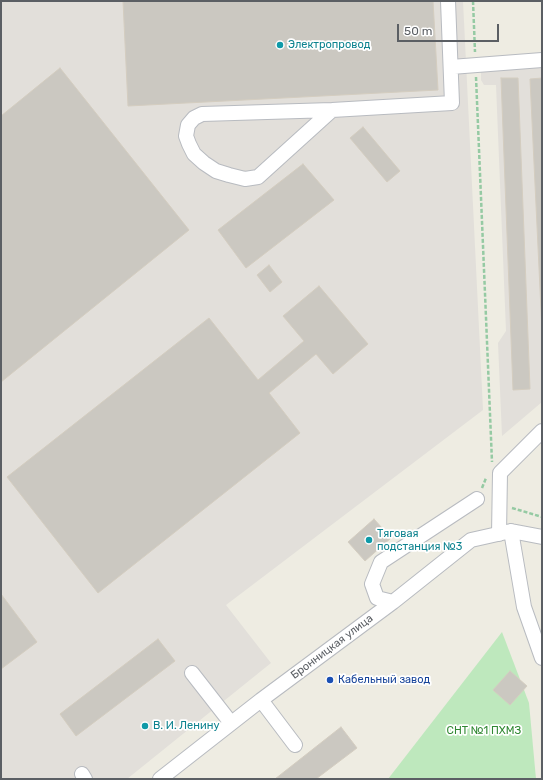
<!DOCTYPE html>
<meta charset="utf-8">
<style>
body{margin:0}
#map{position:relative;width:543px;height:780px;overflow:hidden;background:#eeece2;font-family:Rubik,sans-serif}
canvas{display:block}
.frame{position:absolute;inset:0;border:2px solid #5b5f64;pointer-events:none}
.scale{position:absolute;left:397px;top:24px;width:102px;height:18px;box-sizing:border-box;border:2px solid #5b5f64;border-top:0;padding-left:5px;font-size:12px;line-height:14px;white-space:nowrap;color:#5b5f64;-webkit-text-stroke:3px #fff;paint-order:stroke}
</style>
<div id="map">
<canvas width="543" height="780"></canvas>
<div class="frame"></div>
<div class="scale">50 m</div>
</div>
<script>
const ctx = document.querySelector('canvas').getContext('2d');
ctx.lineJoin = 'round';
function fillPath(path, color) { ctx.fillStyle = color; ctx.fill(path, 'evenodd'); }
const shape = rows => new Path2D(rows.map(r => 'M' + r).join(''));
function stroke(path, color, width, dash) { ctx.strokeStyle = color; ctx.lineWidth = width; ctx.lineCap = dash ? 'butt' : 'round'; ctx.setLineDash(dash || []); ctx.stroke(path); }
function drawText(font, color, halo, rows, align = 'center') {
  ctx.font = font + ' Rubik,sans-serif'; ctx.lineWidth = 3.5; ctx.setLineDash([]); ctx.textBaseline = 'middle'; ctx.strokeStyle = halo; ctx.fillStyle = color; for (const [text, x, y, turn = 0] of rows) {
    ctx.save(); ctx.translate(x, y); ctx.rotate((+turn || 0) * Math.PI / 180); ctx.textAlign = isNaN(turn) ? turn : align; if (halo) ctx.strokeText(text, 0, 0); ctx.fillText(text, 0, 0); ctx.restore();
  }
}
const industrial = shape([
 [1,1,463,1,483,410,226,605,271,663,127,779,1,779],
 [542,67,542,402,502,436,498,343,506,331,496,85,484,85,481,80,481,71]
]);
const green = shape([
 [502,632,529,703,536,779,388,779]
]);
const building = shape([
 [123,1,433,1,438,90,128,106,123,1],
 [60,68,189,230,1,382,1,116,60,68],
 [501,78,518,78,530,389,513,390,501,78],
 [542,78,542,331,530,79,542,78],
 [363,127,400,171,387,182,350,138,363,127],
 [303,164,334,200,246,268,218,230,303,164],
 [269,265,282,282,270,292,257,275,269,265],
 [319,286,368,344,333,374,316,354,269,393,300,433,98,593,7,477,209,318,258,380,304,341,283,316,319,286],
 [374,519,391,538,365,561,348,542,374,519],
 [1,594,37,642,1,669,1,594],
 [158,639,175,661,76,736,60,714,158,639],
 [510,671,527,686,510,705,493,690,510,671],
 [341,727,357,748,316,779,275,779,341,727]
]);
const path = shape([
 [473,1,475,52],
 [476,77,492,462],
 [482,488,486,478],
 [512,508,529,513,542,517]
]);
const minor = shape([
 [451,67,542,60],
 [332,110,258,177,245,179,229,175,216,171,204,163,194,154,189,144,186,136,188,125,194,118,202,114,332,110,452,103,448,1],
 [511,531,524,607,542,658],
 [499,534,500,473,542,431],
 [393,602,377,598,372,584,381,562,477,499],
 [192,673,231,723],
 [261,700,295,745],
 [82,774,85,779],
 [160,779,261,700,393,602,471,540,511,531,542,537]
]);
const markers = [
 [280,45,4,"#0f9aa8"],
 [369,540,4,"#0f9aa8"],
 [330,680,4,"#1a4fb4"],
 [145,726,4,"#0f9aa8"]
];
const cultureNames = [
 ["Электропровод",288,45],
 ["Тяговая",377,534],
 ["подстанция №3",377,547],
 ["В. И. Ленину",153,726]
];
const streetNames = [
 ["Бронницкая улица",332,647,-37]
];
const transitNames = [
 ["Кабельный завод",338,680]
];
const parkNames = [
 ["СНТ №1 ПХМЗ",484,731]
];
fillPath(industrial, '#e2dfda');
fillPath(green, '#bee8bd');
fillPath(building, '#cbc8c1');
stroke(building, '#d4cdc0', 1);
stroke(minor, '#b8bbc0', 16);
stroke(path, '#95caa3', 2.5, [4, 2]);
stroke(minor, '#fff', 14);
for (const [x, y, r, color] of markers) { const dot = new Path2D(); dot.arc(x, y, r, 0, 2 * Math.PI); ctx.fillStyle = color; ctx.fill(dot); stroke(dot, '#fff', 1.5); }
drawText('11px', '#0d838f', '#fff', cultureNames, 'left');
drawText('11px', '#5b5f64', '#fff', streetNames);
drawText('11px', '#164399', '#fff', transitNames, 'left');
drawText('11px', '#2f8731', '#fff', parkNames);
</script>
